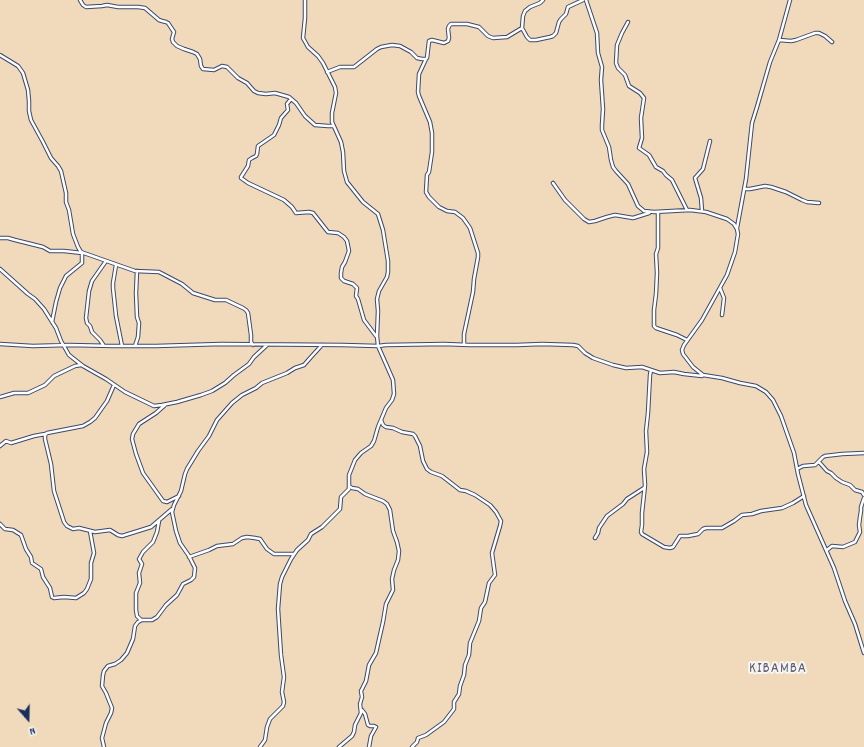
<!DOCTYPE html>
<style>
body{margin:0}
#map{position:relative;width:864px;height:747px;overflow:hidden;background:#f1dabb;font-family:Dekko,sans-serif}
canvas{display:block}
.north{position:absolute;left:8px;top:699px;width:40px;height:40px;-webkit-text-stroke:3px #f6f6f2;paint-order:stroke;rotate:160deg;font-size:11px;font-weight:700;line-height:16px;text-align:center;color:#1b2f5e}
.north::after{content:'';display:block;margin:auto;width:14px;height:18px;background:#1b2f5e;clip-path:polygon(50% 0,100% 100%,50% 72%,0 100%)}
</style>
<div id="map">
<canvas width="864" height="747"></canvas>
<div class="north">N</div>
</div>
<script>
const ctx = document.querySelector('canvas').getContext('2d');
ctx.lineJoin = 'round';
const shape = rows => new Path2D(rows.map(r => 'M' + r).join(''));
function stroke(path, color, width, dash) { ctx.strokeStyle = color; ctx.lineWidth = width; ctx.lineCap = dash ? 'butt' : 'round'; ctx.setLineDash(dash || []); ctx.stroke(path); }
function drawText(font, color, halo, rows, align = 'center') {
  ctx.font = font + ' Dekko,sans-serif'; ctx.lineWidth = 4; ctx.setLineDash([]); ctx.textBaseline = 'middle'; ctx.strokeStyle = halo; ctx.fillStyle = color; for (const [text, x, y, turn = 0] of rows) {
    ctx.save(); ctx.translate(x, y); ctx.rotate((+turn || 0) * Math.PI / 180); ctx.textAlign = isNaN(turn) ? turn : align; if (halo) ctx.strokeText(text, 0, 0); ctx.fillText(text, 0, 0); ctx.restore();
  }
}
const street = shape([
 [80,0,83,5,86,7,102,6,107,5,118,7,138,7,145,8,159,20,162,21,166,22,168,23,174,32,172,39,173,42,177,46,184,49,193,52,197,54,200,59,201,66,203,69,214,70,222,66,227,67,238,78,247,83,254,91,258,93,266,94,275,93,289,97,296,103,305,116,315,125,328,126,333,126],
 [586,0,597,33,598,53,602,67,601,80,603,109,602,125,602,130,609,147,611,160,613,167,616,171,628,184,638,206,644,211,654,212,690,210,706,212,727,219,734,224,737,229,738,234,735,252,727,275,702,320,684,345,682,350,683,354,693,367,703,375,722,378,740,383,756,386,766,392,773,400,781,416,794,453,798,474,806,505,834,568,845,601,855,624,864,653],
 [628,22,622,33,617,45,616,63,618,68,625,75,629,86,640,93,644,98,641,118,642,138,639,148,649,155,656,167,663,171,666,175,672,180,687,210],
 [522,28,523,16,525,11,530,7,540,3,543,0],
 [779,40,791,41,796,40,815,33,819,33,825,36,832,42],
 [0,55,18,66,23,73,28,90,29,101,29,111,31,120,43,142,51,158,58,166,61,171,66,193,66,202,69,210,73,234,78,247,81,252,135,271,159,272,182,284,193,293,215,300,226,300,243,308,246,310,248,313,251,335,251,342,253,345],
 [426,59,419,74,418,92,419,96,430,122,432,133,432,152,429,172,427,175,426,192,429,197,439,207,447,211,455,212,463,218,470,228,478,253,478,257,474,279,473,292,464,334,464,345],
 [327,72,340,67,354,67,377,49,381,47,392,45,400,46,411,52,417,58,422,59,425,59,427,58,429,41,432,40,444,43,448,41,449,38,448,29,449,26,451,24,467,24,479,27,488,36,493,38,507,37,522,28,527,37,530,40,536,40,550,37,553,36,556,33,559,22,561,19,566,14,568,7,583,0],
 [291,99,287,104,288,110,281,118,279,125,274,135,258,146,257,154,256,156,252,158,249,160,248,166,241,177,241,178,248,183,284,200,292,207,296,213,309,212,313,213,328,232,338,233,344,237,347,241,349,251,345,262,342,267,341,273,341,278,344,281,353,284,357,288,356,296,358,299,364,320,376,336],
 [553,183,565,200,584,219,589,222,595,221,607,217,615,215,633,218,649,213],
 [744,189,750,189,765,186,771,187,786,192,802,200,807,202,819,203],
 [702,211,701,198,695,178,703,169,710,141],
 [658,213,658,248,656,254,657,273,656,294,654,310,654,326,656,328,677,335,687,340],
 [737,228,746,179,752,123,757,107,770,62,779,40,790,0],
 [0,238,8,238,15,240,43,247,50,251,64,251,82,253,82,263,66,276,60,288,56,302,52,322],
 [116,265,113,283,113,288,116,316,122,346],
 [0,269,28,294,35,299,44,309,56,328,61,341,69,355,83,366,106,379,125,392,154,406,162,405,177,402,201,395,212,391,225,383,234,375,249,364,254,357,267,345],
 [720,288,724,298,722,315],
 [0,344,33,346,69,345,114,346,156,346,221,344,343,345,378,346,386,345,444,344,469,345,517,345,542,344,573,345,578,346,585,353,593,358,613,365,626,368,642,367,660,373,674,372,684,374,702,376],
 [104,346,100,340,92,332,90,326,87,323,86,318,89,291,92,281,106,261],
 [135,346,138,337,139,323,137,317,136,293,137,271],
 [651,370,650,375,648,413,646,431,647,452,644,469,645,485,642,513,642,525,641,532,642,534,664,547,670,548,673,547,680,536,688,536,698,534,703,529,706,528,722,528,734,521,742,515,752,514,761,511,782,508,793,503,804,496],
 [114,385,107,401,95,418,90,422,83,426,47,433,45,435,45,439,51,464,54,491,64,522,67,526,73,529,79,528,95,532,110,530,118,535,122,536,151,527,172,509],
 [0,397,14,393,28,393,45,385,54,376,75,366,81,365],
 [165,405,156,413,139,424,133,434,132,439,136,454,143,473,163,501,167,502,179,496],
 [381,420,383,425,386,427,393,428,402,432,413,434,415,436,420,446,423,461,427,469,431,472,442,476,460,490,466,491,475,495,490,505,496,512,501,521,500,526,492,553,495,575,489,583,485,602,481,608,479,621,470,643,469,655,465,665,464,675,460,686,459,694,454,702,454,709,444,722,426,735,418,738,417,742,412,747],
 [0,446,6,441,11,443,34,436,45,434],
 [819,462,827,471,831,473,836,478,842,482,850,485,855,490,862,492,864,495],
 [797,469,803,466,815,465,823,457,825,456,842,454,864,453],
 [0,524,5,529,13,530,21,535,26,549,31,557,32,563,41,569,43,577,50,588,52,597,54,598,64,597,76,598,84,593,87,589,91,579,91,563,94,553,90,531],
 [595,538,598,533,599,528,607,516,623,504,627,499,644,488],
 [827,550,832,546,843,547,855,542,860,532,859,525,860,517,861,511,861,507,864,498],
 [189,557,209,550,217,546,233,544,242,538,247,537,255,538,260,539,267,549,274,554,294,554],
 [141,620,137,616,136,610,136,593,140,583,139,573,142,564,139,559,143,552,153,542,157,532,159,521],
 [362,710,365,714,368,725,370,726,374,726,376,727,371,736,369,747],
 [104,747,102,738,106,723,111,713,112,708,106,693,102,686,103,675,104,671,108,666,115,664,121,660,127,653,133,639,135,626,138,622,142,620,152,620,157,617,166,605,177,595,183,584,191,580,194,577,195,568,189,556,180,543,176,531,172,512,174,505,181,491,185,474,187,469,198,451,209,436,217,420,232,403,242,395,256,388,262,383,287,373,295,368,304,365,311,357,322,345],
 [260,747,265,740,267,727,270,719,283,706,284,702,282,692,284,677,281,655,278,609,280,584,282,577,291,559,297,550,308,540,311,534,322,527,340,509,341,497,349,489,349,475,355,460,361,453,371,446,374,441,378,427,386,408,392,400,394,394,393,380,386,364,378,346,377,336,378,311,377,299,379,291,387,277,388,272,388,261,383,230,378,214,363,202,347,182,344,171,343,152,341,142,332,122,332,113,336,93,335,87,323,63,318,56,308,47,303,38,305,18,305,0],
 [339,747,352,736,354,732,355,725,361,713,360,704,362,697,361,691,366,681,369,665,376,653,378,644,383,622,386,604,393,590,392,579,394,570,398,560,399,551,397,542,393,531,390,510,387,504,383,501,365,494,358,489,352,488,349,486]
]);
const quarterNames = [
 ["KIBAMBA",778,670]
];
stroke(street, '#3b496c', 4.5);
stroke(street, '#fff', 2.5);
ctx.letterSpacing = '1px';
drawText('15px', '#625d75', '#f6f6f2', quarterNames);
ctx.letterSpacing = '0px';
</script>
